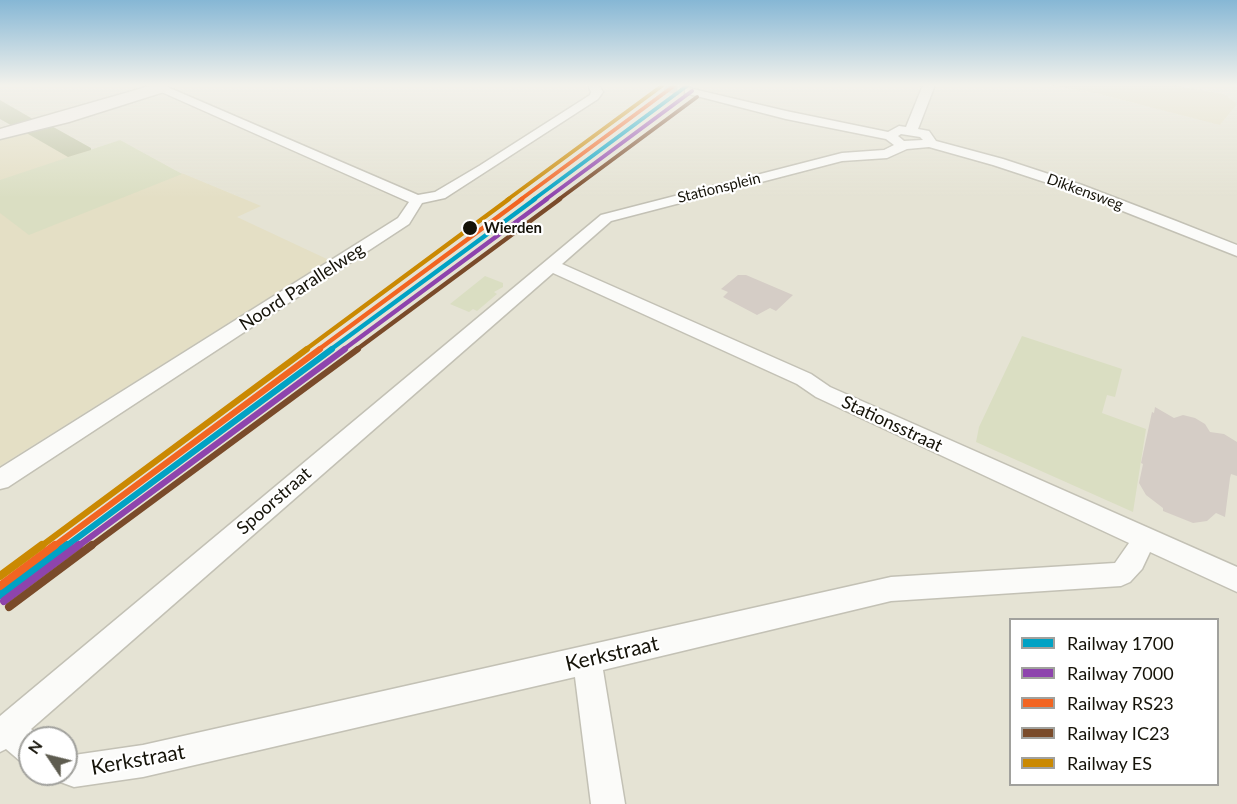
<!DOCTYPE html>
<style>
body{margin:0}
#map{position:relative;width:1237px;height:804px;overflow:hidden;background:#e5e3d4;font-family:Lato,sans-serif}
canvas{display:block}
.legend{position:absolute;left:1009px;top:618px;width:210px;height:168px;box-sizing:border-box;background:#fff;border:2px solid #a1a19d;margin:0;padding:8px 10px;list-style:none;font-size:18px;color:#151309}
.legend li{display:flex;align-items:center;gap:12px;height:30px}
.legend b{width:30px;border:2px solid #a1a19d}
.north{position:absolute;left:18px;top:726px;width:60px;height:60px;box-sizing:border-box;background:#fff;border:2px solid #a1a19d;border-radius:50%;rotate:305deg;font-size:16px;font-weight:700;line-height:24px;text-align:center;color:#151309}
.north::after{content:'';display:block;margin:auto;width:21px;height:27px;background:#5e5c50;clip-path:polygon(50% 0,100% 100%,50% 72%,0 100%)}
</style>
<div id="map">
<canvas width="1237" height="804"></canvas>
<ul class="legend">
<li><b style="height:8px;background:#01a2c4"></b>Railway 1700</li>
<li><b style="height:8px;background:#8e44ad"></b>Railway 7000</li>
<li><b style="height:8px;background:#f26522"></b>Railway RS23</li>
<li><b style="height:8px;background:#7a4b2a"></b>Railway IC23</li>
<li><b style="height:8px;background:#ca8902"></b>Railway ES</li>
</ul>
<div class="north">N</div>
</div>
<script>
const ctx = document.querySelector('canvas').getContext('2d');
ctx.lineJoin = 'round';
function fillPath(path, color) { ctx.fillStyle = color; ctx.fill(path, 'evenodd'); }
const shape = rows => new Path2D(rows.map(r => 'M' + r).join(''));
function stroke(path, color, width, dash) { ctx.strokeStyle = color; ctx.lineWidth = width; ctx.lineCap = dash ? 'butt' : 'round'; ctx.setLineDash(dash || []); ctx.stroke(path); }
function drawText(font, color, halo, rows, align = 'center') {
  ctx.font = font + ' Lato,sans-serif'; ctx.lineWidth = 4.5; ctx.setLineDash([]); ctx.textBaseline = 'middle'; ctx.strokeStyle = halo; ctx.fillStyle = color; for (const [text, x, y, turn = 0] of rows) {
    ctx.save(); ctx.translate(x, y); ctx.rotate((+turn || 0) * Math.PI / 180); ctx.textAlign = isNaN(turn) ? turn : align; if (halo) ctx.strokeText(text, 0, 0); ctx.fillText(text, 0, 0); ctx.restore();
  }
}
const built = shape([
 [1050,85,1172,85,1224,94,1237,104,1220,125,1095,93],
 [49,127,90,150,184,174,261,206,237,217,329,260,0,466,0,138]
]);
const green = shape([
 [120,140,182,174,29,235,0,213,0,180],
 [485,276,503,283,503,287,494,292,497,294,477,311,473,309,469,312,450,304],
 [1022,336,1122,369,1115,397,1107,395,1102,413,1146,429,1133,512,976,442,979,427]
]);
const forest = shape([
 [0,100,38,122,16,128,0,119],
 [48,124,91,148,91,150,68,157,23,131]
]);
const building = shape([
 [738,275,746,275,793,295,776,311,770,308,757,315,723,297,728,292,721,289],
 [1155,407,1174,418,1183,415,1195,418,1205,424,1210,432,1224,434,1237,442,1237,476,1231,474,1230,478,1225,517,1216,513,1207,521,1193,523,1163,511,1163,508,1146,495,1139,483,1143,464,1141,463,1152,412,1154,413]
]);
const minorTunnel = shape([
 [665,85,689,91]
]);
const minor = shape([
 [588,85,599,85,603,92,598,99,445,198,422,203,409,224,8,487,0,489,0,468,398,218,409,202,157,90,157,86,165,86,418,195,435,192,479,166,590,95,591,92,588,85],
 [923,85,935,85,918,129,929,131,936,141,1003,159,1082,185,1176,221,1237,245,1237,256,1072,191,993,165,929,147,907,149,887,158,842,161,611,221,562,264,811,374,830,387,1237,567,1237,592,1150,552,1142,569,1130,582,1121,586,891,601,603,670,625,804,591,804,575,677,143,777,74,787,55,780,52,774,66,774,66,753,74,755,143,745,891,577,1115,563,1129,543,816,397,797,384,553,273,31,729,41,738,30,738,30,765,19,760,6,749,0,752,0,716,601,215,842,153,884,150,894,145,886,139,786,119,685,93,685,89,689,88,786,111,888,132,899,126,906,127,923,85],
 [901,134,920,137,923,140,904,141,898,136,901,134]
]);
const secondary = shape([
 [153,85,167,85,169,88,167,91,69,122,0,139,0,129,153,85]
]);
const rail1Far3 = shape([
 [533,200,688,85]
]);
const rail1Far2 = shape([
 [330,350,535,199]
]);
const rail1Far1 = shape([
 [65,547,332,349]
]);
const rail1 = shape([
 [0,595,67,545]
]);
const rail2Far3 = shape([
 [545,200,692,91]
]);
const rail2Far2 = shape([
 [343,350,547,199]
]);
const rail2Far1 = shape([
 [77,547,345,349]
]);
const rail2 = shape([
 [4,601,79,545]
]);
const rail3Far3 = shape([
 [520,200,675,85]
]);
const rail3Far2 = shape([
 [318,350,522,199]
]);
const rail3Far1 = shape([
 [53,547,320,349]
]);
const rail3 = shape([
 [0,586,55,545]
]);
const rail4Far3 = shape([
 [558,200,697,97]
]);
const rail4Far2 = shape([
 [356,350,560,199]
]);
const rail4Far1 = shape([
 [90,547,358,349]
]);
const rail4 = shape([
 [9,607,92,545]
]);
const rail5Far3 = shape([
 [507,200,663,85]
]);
const rail5Far2 = shape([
 [305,350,509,199]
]);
const rail5Far1 = shape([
 [40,547,307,349]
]);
const rail5 = shape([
 [0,576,42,545]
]);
const markers = [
 [470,228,8,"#151309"]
];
const farStreetnames = [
 ["Stationsplein",719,188,-14],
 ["Dikkensweg",1085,192,20]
];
const farStopnames = [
 ["Wierden",484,228]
];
const streetNames = [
 ["Noord Parallelweg",302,287,-33],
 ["Stationsstraat",892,424,25],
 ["Spoorstraat",274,501,-41]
];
const nearStreetnames = [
 ["Kerkstraat",612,654,-13],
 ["Kerkstraat",138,760,-10]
];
fillPath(built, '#e4dfc5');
fillPath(green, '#dadec2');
fillPath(forest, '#c2c6a8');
fillPath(building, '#d5cdc6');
stroke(minorTunnel, '#c6c4b6', 13, [13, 7]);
stroke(minor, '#c3c1b5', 3);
stroke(secondary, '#c3c1b5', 3);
fillPath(minor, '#fbfbf9');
fillPath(secondary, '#f6f2ef');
stroke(rail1Far3, '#01a2c4', 4);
stroke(rail1Far2, '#01a2c4', 4.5);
stroke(rail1Far1, '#01a2c4', 6);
stroke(rail1, '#01a2c4', 8);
stroke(rail2Far3, '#8e44ad', 4);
stroke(rail2Far2, '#8e44ad', 4.5);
stroke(rail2Far1, '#8e44ad', 6);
stroke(rail2, '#8e44ad', 8);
stroke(rail3Far3, '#f26522', 4);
stroke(rail3Far2, '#f26522', 4.5);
stroke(rail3Far1, '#f26522', 6);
stroke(rail3, '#f26522', 8);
stroke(rail4Far3, '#7a4b2a', 4);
stroke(rail4Far2, '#7a4b2a', 4.5);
stroke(rail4Far1, '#7a4b2a', 6);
stroke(rail4, '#7a4b2a', 8);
stroke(rail5Far3, '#ca8902', 4);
stroke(rail5Far2, '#ca8902', 4.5);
stroke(rail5Far1, '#ca8902', 6);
stroke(rail5, '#ca8902', 8);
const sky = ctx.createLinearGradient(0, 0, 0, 198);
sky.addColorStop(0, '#86b7d5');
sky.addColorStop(0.43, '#f3f2ec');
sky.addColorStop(1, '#f3f2ec00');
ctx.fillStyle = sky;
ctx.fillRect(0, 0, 1237, 198);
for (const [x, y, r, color] of markers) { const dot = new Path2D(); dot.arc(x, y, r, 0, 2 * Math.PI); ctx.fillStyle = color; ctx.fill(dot); stroke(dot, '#fff', 2); }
drawText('15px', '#151309', '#fff', farStreetnames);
drawText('bold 15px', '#151309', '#fff', farStopnames, 'left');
drawText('18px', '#151309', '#fff', streetNames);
drawText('21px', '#151309', '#fff', nearStreetnames);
</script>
